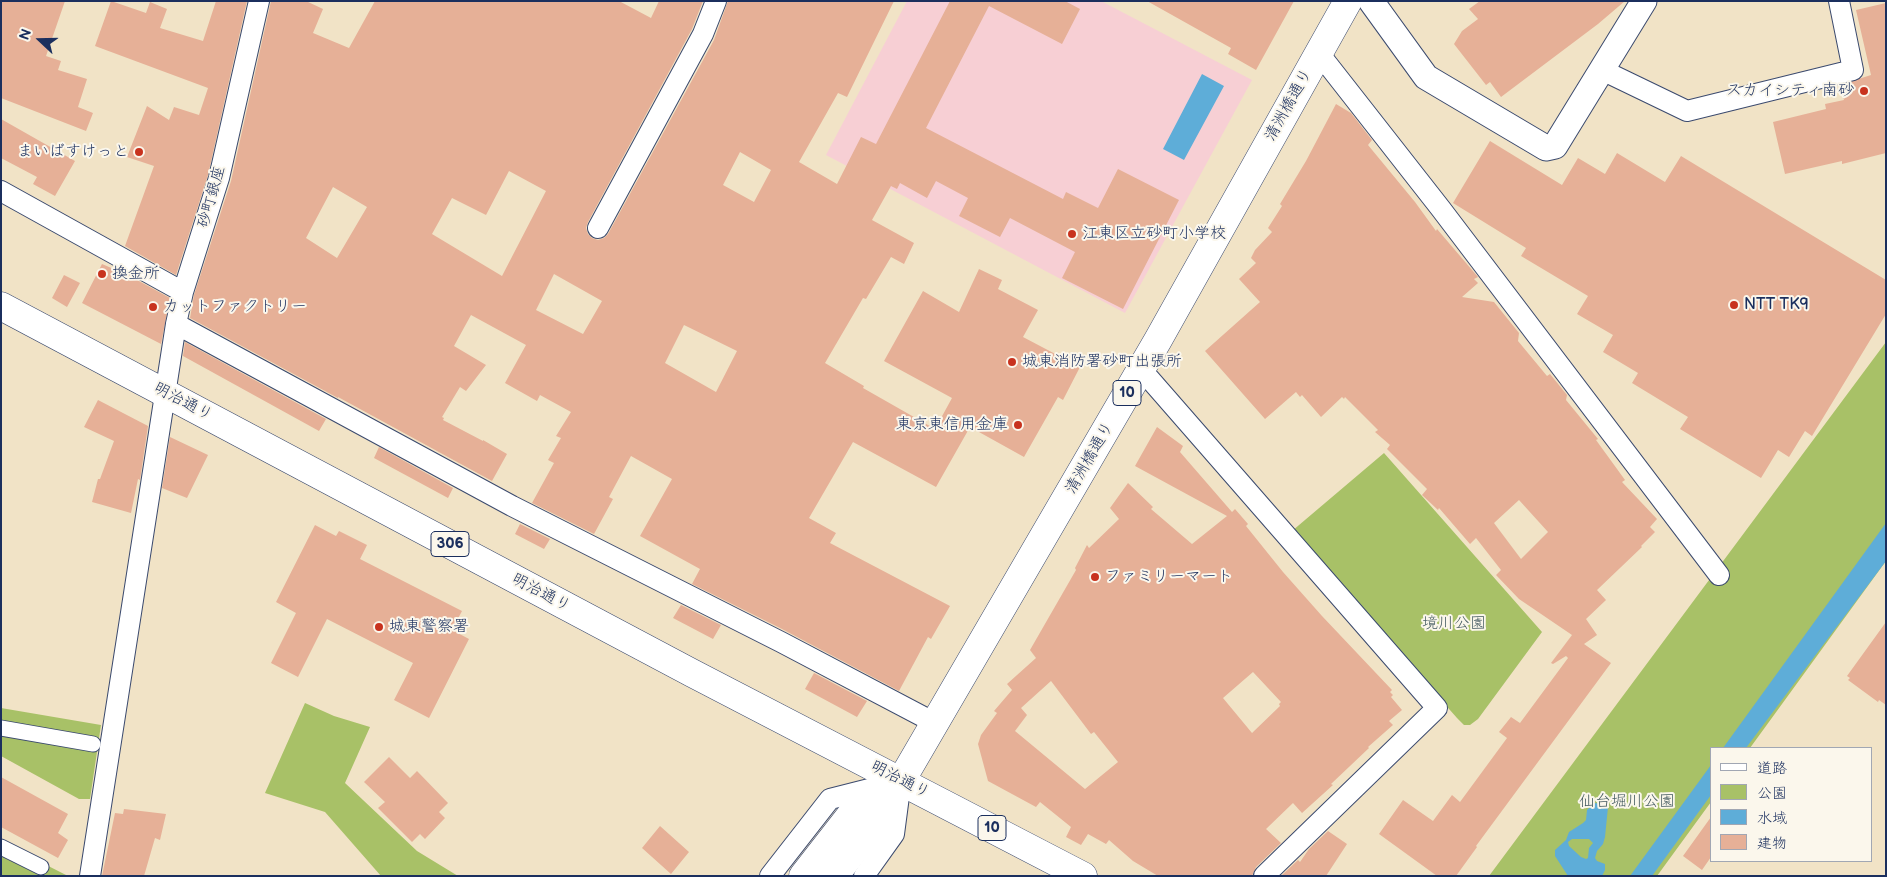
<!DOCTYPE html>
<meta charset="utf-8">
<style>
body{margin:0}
#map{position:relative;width:1887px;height:877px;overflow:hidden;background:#f1e3c6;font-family:"Balsamiq Sans","Klee One",sans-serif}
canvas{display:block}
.frame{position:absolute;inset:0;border:2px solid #1b2f5e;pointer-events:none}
.legend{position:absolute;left:1710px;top:747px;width:162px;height:115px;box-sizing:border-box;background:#fbf7ec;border:1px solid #a1a7b3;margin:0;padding:6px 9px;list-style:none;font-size:15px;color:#1b2f5e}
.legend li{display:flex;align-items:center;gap:10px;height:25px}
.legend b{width:25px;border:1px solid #a1a7b3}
.north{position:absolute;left:15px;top:15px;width:50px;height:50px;-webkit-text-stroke:4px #fbf7ec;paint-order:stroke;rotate:291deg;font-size:14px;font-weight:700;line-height:20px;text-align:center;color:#1b2f5e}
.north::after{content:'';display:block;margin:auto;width:18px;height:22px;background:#1b2f5e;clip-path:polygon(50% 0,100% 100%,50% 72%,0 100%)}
</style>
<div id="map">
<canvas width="1887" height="877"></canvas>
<div class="frame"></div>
<ul class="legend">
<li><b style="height:6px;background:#fff"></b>道路</li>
<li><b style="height:14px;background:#a8c167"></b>公園</li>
<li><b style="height:14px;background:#5eadd8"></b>水域</li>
<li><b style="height:14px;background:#e6b097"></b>建物</li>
</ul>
<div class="north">N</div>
</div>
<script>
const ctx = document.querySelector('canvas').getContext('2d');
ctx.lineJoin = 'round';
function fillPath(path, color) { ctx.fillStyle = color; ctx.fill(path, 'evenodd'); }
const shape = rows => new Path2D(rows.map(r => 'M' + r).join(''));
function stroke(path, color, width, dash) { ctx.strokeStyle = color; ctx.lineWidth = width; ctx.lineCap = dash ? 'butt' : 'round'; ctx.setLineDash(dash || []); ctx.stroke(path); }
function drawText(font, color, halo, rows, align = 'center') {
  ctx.font = font + ' "Balsamiq Sans","Klee One",sans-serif'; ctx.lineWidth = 4; ctx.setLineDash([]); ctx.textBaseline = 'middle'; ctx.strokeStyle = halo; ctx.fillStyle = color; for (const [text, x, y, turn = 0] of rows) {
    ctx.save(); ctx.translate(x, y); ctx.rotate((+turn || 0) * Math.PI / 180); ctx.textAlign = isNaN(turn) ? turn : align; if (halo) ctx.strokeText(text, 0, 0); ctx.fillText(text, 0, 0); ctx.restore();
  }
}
const built = shape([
 [907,1,1101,1,1252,80,1125,313,826,155]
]);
const green = shape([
 [1886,342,1886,561,1750,748,1711,748,1711,802,1657,876,1489,876],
 [1384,453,1542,632,1478,719,1470,725,1464,725,1457,718,1292,531],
 [305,703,334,716,370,727,345,783,417,851,458,876,381,876,325,812,265,793],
 [1,708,101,725,90,799,79,799,1,756],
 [1,842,68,876,1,876]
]);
const water = shape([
 [1202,74,1224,86,1184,160,1163,149],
 [1886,523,1886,561,1746,748,1723,748],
 [1711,765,1711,795,1652,876,1630,876],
 [1594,803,1605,804,1608,807,1605,837,1603,844,1597,851,1595,858,1597,861,1605,864,1605,870,1602,876,1568,876,1555,856,1555,850,1566,840,1569,832,1583,823,1586,820,1587,810],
 [1572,839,1589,839,1593,843,1589,848,1588,858,1586,859,1581,857,1569,846,1568,842]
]);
const building = shape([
 [1,1,65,1,46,56,61,61,58,70,87,79,78,107,93,113,86,131,1,98],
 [111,1,146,13,150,2,167,9,160,28,203,41,216,1,247,1,208,175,176,275,125,246,154,166,127,157,147,106,169,120,174,107,199,115,208,88,95,46],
 [271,1,306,1,323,9,313,33,349,48,375,1,619,1,651,18,659,1,703,1,692,29,588,222,586,228,588,234,592,238,598,240,604,238,608,234,714,40,728,1,894,1,847,97,838,93,799,162,837,184,861,137,876,144,950,1,1065,1,1080,9,1062,44,989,6,926,128,1063,199,1066,192,1098,208,1118,169,1179,200,1123,309,1062,278,1075,252,1010,218,1000,237,959,216,968,198,936,181,927,198,900,183,897,189,891,186,872,220,914,243,904,264,891,257,866,299,863,298,825,363,864,386,863,388,935,429,952,398,884,361,923,291,959,312,979,269,1002,280,998,289,1038,310,1023,337,1080,367,1063,400,1058,397,1024,457,970,427,936,487,853,442,809,518,836,533,830,543,950,606,931,639,928,637,899,691,782,629,692,584,700,569,640,536,672,479,631,456,609,497,613,499,594,534,532,503,554,463,548,460,561,438,556,436,571,412,540,395,537,401,505,383,526,345,471,315,454,346,486,365,466,391,460,387,442,417,444,418,443,420,483,441,483,440,507,454,492,481,338,397,338,398,190,318,194,295,231,181],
 [740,152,771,170,754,202,723,185],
 [509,171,546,191,502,276,432,234,452,198,486,215],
 [333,187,367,207,337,258,306,238],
 [554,274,602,301,583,334,536,310],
 [684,325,737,351,716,392,665,363],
 [1147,1,1294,1,1256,70,1228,54,1231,48],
 [1480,1,1625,1,1598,24,1501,97,1490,82,1486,85,1454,44,1462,31,1478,19,1469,9],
 [1886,3,1886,153,1842,164,1842,161,1785,174,1773,122,1826,109,1825,104,1844,100,1840,85,1871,75,1856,10],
 [1336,104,1351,113,1372,140,1368,145,1415,202,1436,231,1437,229,1478,277,1474,279,1478,283,1462,297,1494,302,1519,333,1518,341,1547,376,1550,374,1567,395,1566,400,1598,439,1596,440,1625,480,1622,482,1657,519,1650,527,1655,532,1641,546,1642,547,1597,590,1606,600,1586,619,1597,635,1584,644,1611,663,1476,846,1477,847,1456,876,1437,876,1379,834,1403,800,1433,821,1452,795,1460,802,1507,738,1499,732,1511,717,1520,723,1568,658,1566,656,1553,664,1551,663,1572,635,1519,599,1496,575,1501,570,1476,538,1470,544,1439,508,1438,510,1422,495,1427,489,1387,449,1390,445,1375,432,1378,430,1345,397,1344,399,1342,397,1321,417,1302,395,1300,397,1296,392,1265,419,1205,351,1260,302,1239,279,1256,263,1251,258,1255,250,1272,232,1268,228,1282,206,1280,204,1306,161],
 [1519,500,1548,532,1521,559,1494,523],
 [1,119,75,161,55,196,33,184,37,177,1,158],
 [1490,141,1562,185,1578,158,1605,174,1617,153,1665,182,1681,156,1886,280,1886,314,1812,436,1805,431,1789,457,1778,450,1761,478,1680,429,1688,417,1632,383,1638,373,1603,352,1613,335,1577,314,1588,296,1521,256,1526,248,1453,203],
 [102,264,116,270,117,269,170,298,161,344,82,303],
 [64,275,80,283,67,307,52,298],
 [185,342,326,419,319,431,183,356],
 [98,400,148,426,140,480,138,479,131,513,92,502,98,479,100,479,114,441,84,427],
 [1157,427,1183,446,1180,452,1232,512,1235,509,1248,524,1246,526,1283,572,1322,616,1392,690,1390,692,1393,695,1391,697,1402,710,1389,721,1393,725,1368,747,1369,748,1331,784,1333,785,1302,813,1293,803,1266,829,1281,843,1256,867,1252,876,1158,876,1133,861,1109,840,1106,844,1088,834,1081,845,1066,837,1071,827,1040,802,1036,807,988,781,978,744,981,735,997,713,994,711,1012,690,1007,684,1036,658,1030,650,1076,570,1075,568,1087,545,1089,548,1119,519,1110,508,1128,483,1153,507,1151,509,1192,544,1227,516,1135,466],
 [1253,672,1281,702,1279,704,1280,706,1252,733,1223,698],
 [1051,681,1091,734,1094,732,1118,762,1085,789,1015,731,1027,715,1021,708],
 [170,437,208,455,187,498,162,488],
 [379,447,453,488,448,498,374,458],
 [520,524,550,539,544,549,515,534],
 [315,525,336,536,339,531,367,545,360,559,462,611,452,630,469,639,429,718,394,700,413,663,327,619,298,677,271,663,296,613,276,602],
 [681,605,721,625,713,639,673,618],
 [1886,622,1886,705,1879,700,1878,702,1848,680,1850,678,1847,676],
 [814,673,867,701,857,717,805,689],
 [389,757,410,778,417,771,448,803,439,812,445,818,425,839,420,834,412,842,378,808,385,802,364,782],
 [1,777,68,814,58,833,68,840,58,858,1,827],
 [124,809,166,814,160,840,155,838,144,876,102,876,115,813,123,814],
 [1711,817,1711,857,1702,870,1683,856],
 [660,826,689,852,671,874,642,848],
 [1328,831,1347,844,1326,876,1281,876,1298,860,1300,862,1309,849]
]);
const pedestrian = shape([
 [1,728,93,744],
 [1,847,41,867]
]);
const minor = shape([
 [1318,52,1441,209,1719,575],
 [1602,70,1687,111,1853,70,1839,1],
 [1,191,183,292],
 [598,228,703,34,716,1],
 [176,324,512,506,781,642,935,723],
 [1141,369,1437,708,1264,876],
 [90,876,176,324,183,292,219,178,259,1],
 [770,876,830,799,901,781,894,834,864,876]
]);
const tertiary = shape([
 [1371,1,1426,77,1546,148,1555,146,1644,1]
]);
const secondary = shape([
 [803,876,853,812,901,781],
 [834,876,875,824,897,786]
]);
const primary = shape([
 [1,306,692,673,1083,876],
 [901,781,1158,340,1348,1]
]);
const markers = [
 [1864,91,5,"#c8321e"],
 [139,152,5,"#c8321e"],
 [1072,234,5,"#c8321e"],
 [102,274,5,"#c8321e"],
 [1734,305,5,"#c8321e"],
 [153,307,5,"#c8321e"],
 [1012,362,5,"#c8321e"],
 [1018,425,5,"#c8321e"],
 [1095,577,5,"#c8321e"],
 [379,627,5,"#c8321e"]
];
const shields = [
 [1127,393,28],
 [450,544,38],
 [992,828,28]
];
const shieldNames = [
 ["10",1127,393],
 ["306",450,544],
 ["10",992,828]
];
const poiNames = [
 ["スカイシティ南砂",1854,91,"right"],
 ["まいばすけっと",129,152,"right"],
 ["江東区立砂町小学校",1082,234],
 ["換金所",112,274],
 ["NTT TK9",1744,305],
 ["カットファクトリー",163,307],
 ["城東消防署砂町出張所",1022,362],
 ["東京東信用金庫",1008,425,"right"],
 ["ファミリーマート",1105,577],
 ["城東警察署",389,627]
];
const streetNames = [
 ["清洲橋通り",1289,105,-61],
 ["砂町銀座",212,197,-74],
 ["明治通り",183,402,28],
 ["清洲橋通り",1090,458,-60],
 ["明治通り",541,593,28],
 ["明治通り",900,780,27]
];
const parkNames = [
 ["境川公園",1454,624],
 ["仙台堀川公園",1627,802]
];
fillPath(built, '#f7cfd4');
fillPath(green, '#a8c167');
fillPath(water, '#5eadd8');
fillPath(building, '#e6b097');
stroke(pedestrian, '#3b4a6e', 17);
stroke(minor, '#3b4a6e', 22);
stroke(tertiary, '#3b4a6e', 27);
stroke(secondary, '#3b4a6e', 29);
stroke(primary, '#3b4a6e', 29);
stroke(pedestrian, '#fff', 15);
stroke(minor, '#fff', 20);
stroke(tertiary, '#fff', 25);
stroke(secondary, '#fff', 28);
stroke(primary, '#fff', 28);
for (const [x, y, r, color] of markers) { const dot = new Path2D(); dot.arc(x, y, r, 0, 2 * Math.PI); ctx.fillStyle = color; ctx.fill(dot); stroke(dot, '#fbf7ec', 2); }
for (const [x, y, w] of shields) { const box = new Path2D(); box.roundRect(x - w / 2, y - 12.5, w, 25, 4); ctx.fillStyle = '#fbf7ec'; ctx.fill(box); stroke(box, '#1b2f5e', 1); }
drawText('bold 15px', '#1b2f5e', null, shieldNames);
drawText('16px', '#1b2f5e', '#fbf7ec', poiNames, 'left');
drawText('16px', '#1b2f5e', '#fbf7ec', streetNames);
drawText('16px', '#455b61', '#fbf7ec', parkNames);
</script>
